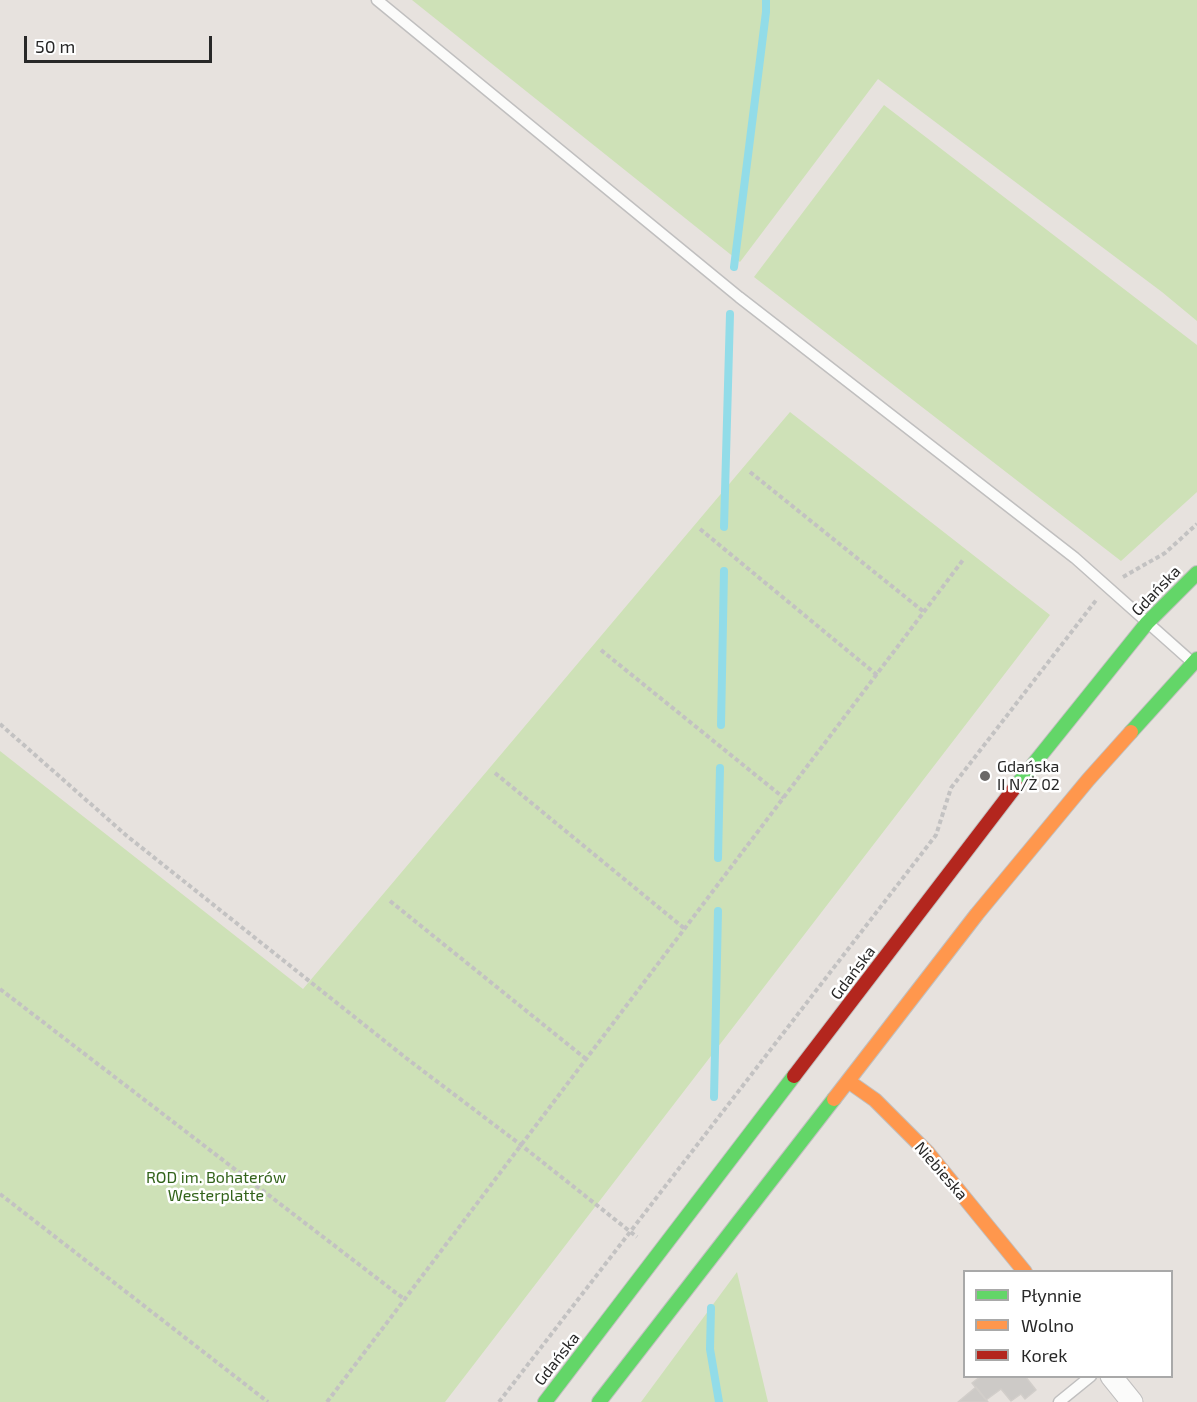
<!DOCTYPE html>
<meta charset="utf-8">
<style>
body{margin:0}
#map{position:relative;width:1197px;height:1402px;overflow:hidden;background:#e7e2de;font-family:"Exo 2",sans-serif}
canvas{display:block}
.legend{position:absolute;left:963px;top:1270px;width:210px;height:108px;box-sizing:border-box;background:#fff;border:2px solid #a9a9a9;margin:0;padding:8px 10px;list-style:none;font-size:18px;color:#282828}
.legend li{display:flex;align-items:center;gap:12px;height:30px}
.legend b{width:30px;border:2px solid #a9a9a9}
.scale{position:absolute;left:24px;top:36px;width:188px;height:27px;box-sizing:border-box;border:3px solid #282828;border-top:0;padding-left:8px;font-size:18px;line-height:21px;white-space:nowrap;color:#282828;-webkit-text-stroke:4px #fff;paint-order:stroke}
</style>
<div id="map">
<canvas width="1197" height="1402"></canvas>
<ul class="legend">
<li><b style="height:8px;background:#63d668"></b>Płynnie</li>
<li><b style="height:8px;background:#ff974d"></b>Wolno</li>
<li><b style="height:8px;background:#b3261e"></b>Korek</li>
</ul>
<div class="scale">50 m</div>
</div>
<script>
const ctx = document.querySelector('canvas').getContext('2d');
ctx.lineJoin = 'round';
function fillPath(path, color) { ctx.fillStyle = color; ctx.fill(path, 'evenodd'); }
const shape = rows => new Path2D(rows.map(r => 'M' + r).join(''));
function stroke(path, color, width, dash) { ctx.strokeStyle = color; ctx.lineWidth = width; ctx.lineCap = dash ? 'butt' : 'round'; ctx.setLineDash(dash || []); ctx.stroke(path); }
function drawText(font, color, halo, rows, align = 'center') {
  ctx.font = font + ' "Exo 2",sans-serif'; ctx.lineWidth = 5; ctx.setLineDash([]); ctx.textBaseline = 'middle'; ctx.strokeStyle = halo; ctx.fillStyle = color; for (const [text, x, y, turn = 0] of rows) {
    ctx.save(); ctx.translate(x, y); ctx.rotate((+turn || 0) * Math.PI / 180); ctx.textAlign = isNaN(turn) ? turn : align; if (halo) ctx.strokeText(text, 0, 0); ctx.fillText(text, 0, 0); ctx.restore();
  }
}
const green = shape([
 [412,0,1197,0,1197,321,1162,292,878,79,740,262],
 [884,105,1197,345,1197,492,1121,561,754,277],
 [790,412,1050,615,445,1402,0,1402,0,751,303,989],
 [737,1272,768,1402,641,1402]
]);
const stream = shape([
 [734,267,766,12,766,0],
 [724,527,730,314],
 [721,725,724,571],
 [718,858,720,768],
 [714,1097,718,911],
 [711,1308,710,1349,719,1402]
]);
const building = shape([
 [981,1376,1025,1376,1036,1390,1025,1399,1021,1394,1011,1401,1001,1389,986,1400,972,1383,981,1376],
 [976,1387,988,1402,958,1402,976,1387]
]);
const path = shape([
 [750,472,924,612],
 [700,529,877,675],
 [1123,577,1165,553,1197,524],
 [601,650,784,798],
 [0,724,127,836,406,1058,521,1145,637,1237],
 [495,773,685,929],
 [390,901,586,1059],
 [0,989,404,1299],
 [0,1194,268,1402],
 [327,1402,963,560],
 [499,1402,936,835,951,788,1097,599]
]);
const lane = shape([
 [377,0,739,297,1075,558,1193,663],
 [1059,1402,1091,1376]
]);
const street = shape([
 [1111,1376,1132,1402]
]);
const fast = shape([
 [1131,732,1197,659],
 [1016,786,1147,623,1197,573],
 [545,1402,794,1076],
 [599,1402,834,1099]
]);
const slow = shape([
 [848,1081,875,1100,928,1153,1025,1272],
 [834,1099,977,914,1088,780,1131,732]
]);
const jam = shape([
 [794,1076,1016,786]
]);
const markers = [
 [985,776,6,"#6b6968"]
];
const streetNames = [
 ["Gdańska",1156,591,-46],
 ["Gdańska",853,973,-53],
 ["Niebieska",941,1171,49],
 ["Gdańska",557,1359,-52]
];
const poiNames = [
 ["Gdańska",997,767],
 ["II N/Ż 02",997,785]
];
const parkNames = [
 ["ROD im. Bohaterów",216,1178],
 ["Westerplatte",216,1196]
];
fillPath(green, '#cee1b7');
stroke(stream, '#92dce8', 8);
fillPath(building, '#cdcac7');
stroke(building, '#d2ceca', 1.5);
stroke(lane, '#c0bfbf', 13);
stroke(street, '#c0bfbf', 23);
stroke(fast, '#c0bfbf', 16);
stroke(slow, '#c0bfbf', 16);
stroke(jam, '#c0bfbf', 16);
stroke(path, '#c3c2c2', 4, [4.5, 3]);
stroke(lane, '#fbfbfa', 10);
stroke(street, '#fbfbfa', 21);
stroke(fast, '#63d668', 14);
stroke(slow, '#ff974d', 14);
stroke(jam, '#b3261e', 14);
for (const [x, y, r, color] of markers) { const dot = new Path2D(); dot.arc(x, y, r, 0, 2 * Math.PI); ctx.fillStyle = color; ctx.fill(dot); stroke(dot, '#fff', 2); }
drawText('16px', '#282828', '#fff', streetNames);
drawText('16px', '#282828', '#fff', poiNames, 'left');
drawText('16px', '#32631a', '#fff', parkNames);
</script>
